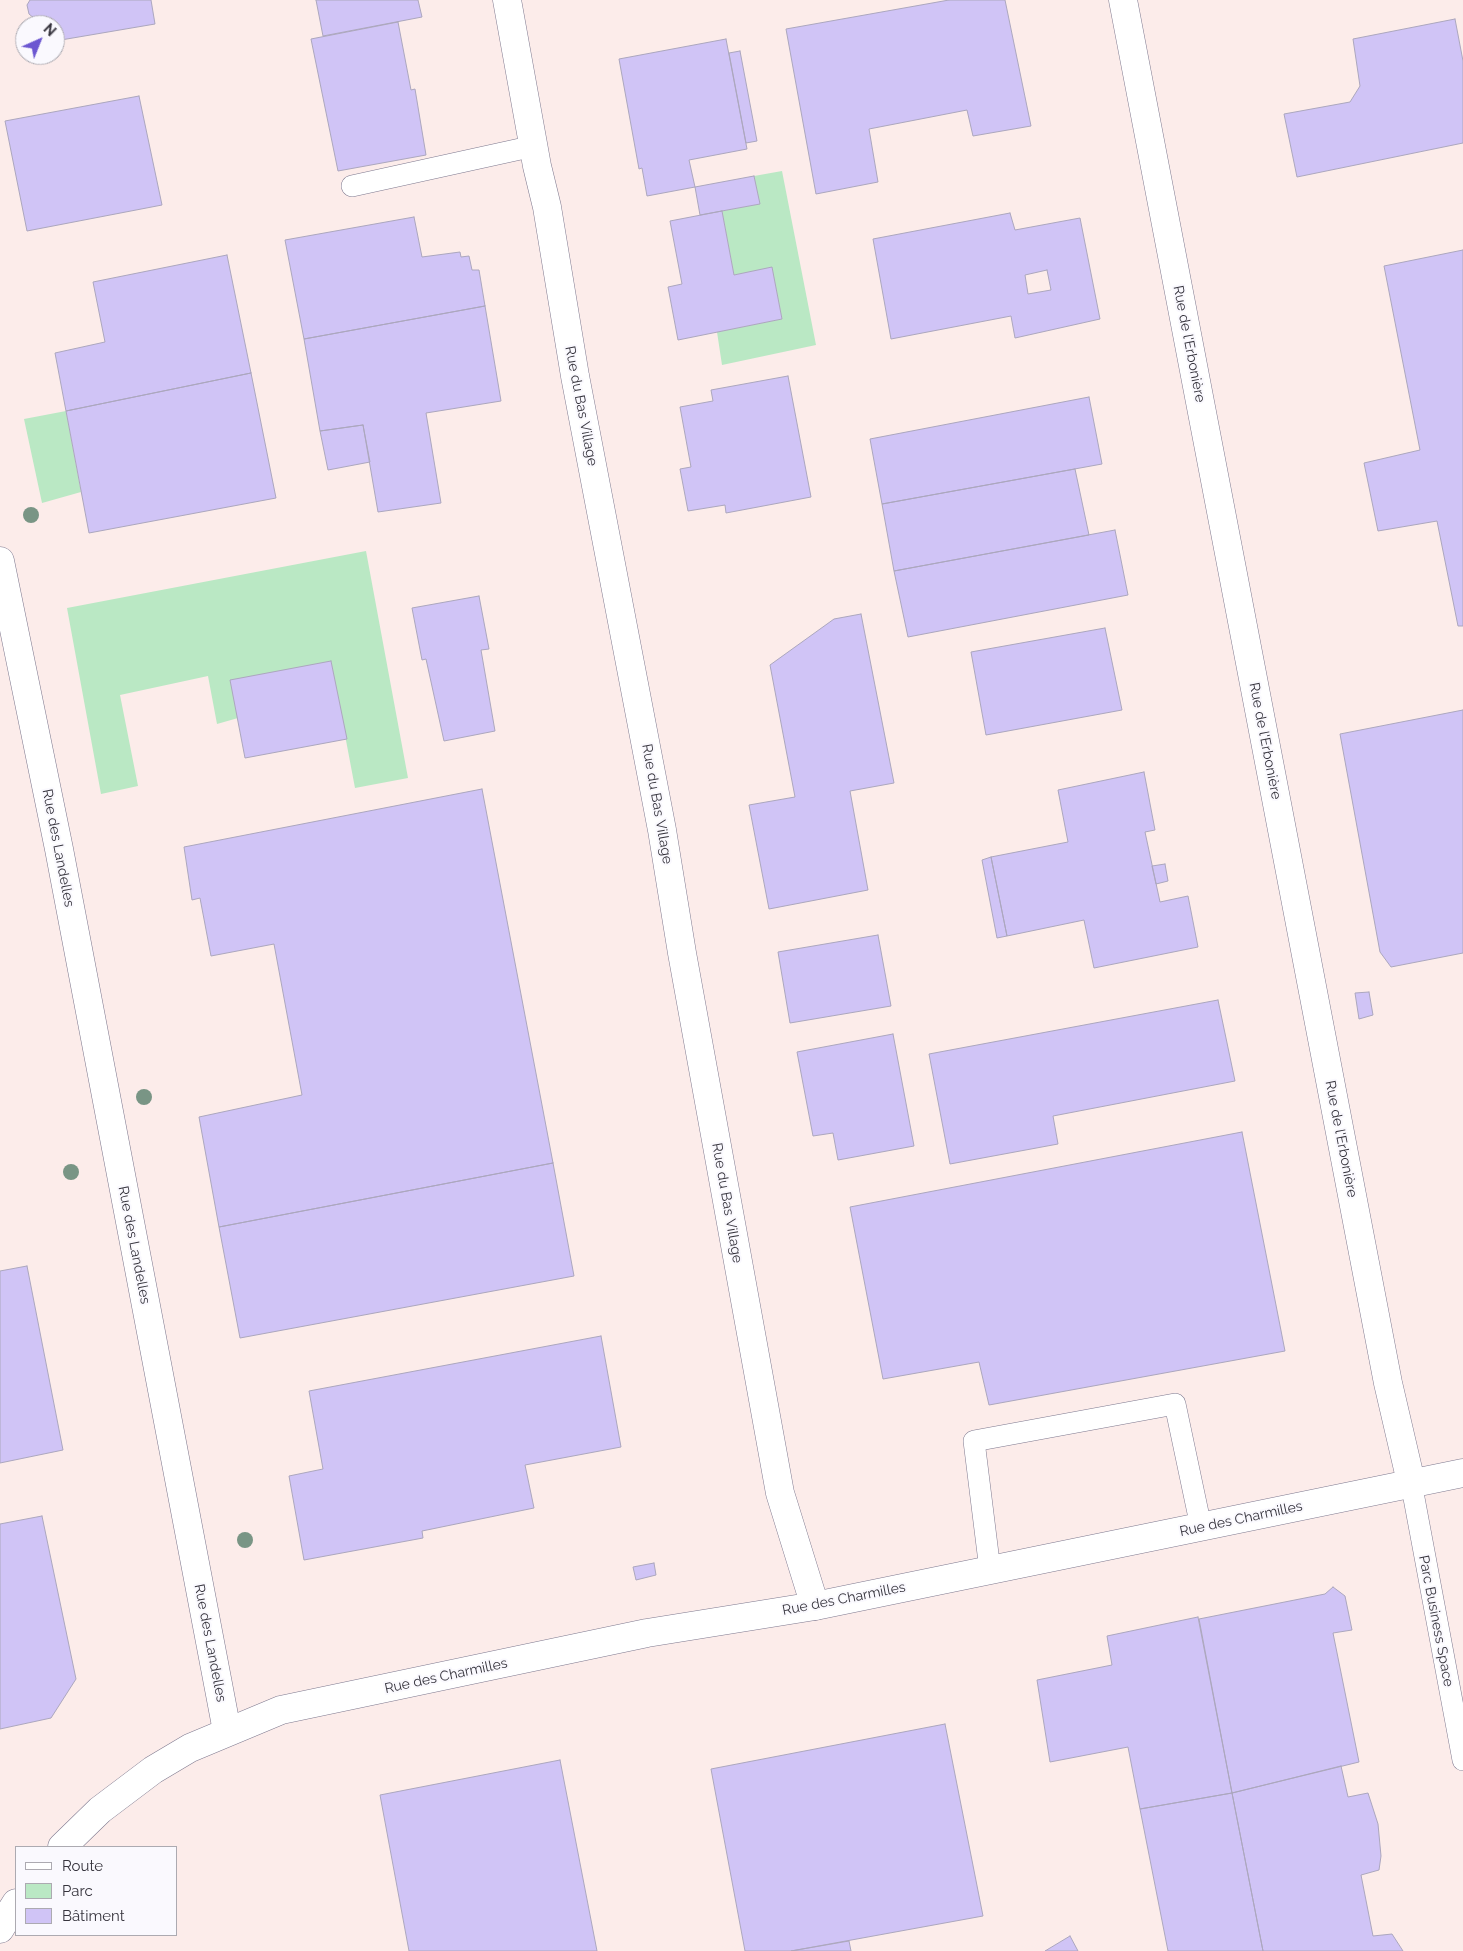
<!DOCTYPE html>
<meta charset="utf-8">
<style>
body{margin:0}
#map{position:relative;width:1463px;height:1951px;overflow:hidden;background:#faf9fe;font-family:Raleway,sans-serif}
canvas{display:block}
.legend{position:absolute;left:15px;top:1846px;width:162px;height:90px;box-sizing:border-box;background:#faf9fe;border:1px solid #acaab1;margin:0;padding:6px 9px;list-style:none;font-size:15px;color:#36343d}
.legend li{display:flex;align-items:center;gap:10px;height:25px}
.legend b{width:25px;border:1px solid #acaab1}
.north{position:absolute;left:15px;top:15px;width:50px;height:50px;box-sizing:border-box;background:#faf9fe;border:1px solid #acaab1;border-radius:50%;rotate:44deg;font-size:14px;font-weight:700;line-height:20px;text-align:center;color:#36343d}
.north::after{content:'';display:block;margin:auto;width:18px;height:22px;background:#6c57d1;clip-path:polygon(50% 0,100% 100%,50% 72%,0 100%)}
</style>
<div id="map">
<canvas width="1463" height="1951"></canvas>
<ul class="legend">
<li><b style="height:6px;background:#fff"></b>Route</li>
<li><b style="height:14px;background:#bae8c4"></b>Parc</li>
<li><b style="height:14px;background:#d0c4f6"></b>Bâtiment</li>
</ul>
<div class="north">N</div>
</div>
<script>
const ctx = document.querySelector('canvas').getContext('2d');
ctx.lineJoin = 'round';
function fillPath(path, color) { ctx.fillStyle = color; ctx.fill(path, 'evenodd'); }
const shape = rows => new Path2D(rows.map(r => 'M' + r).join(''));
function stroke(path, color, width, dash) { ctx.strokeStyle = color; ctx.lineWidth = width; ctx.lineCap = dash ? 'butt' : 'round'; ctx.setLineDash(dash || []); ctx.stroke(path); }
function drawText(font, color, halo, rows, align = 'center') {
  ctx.font = font + ' Raleway,sans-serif'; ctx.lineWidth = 4; ctx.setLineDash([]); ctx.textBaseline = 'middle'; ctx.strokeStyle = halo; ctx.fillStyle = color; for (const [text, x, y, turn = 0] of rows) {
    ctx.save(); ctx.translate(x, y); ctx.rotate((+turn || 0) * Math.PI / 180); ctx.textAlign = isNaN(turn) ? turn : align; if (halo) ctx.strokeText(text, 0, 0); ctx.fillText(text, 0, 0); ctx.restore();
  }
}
const industrial = shape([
 [0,0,1463,0,1463,1951,0,1951],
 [25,25,55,25,55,55,25,55],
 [16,1847,176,1847,176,1935,16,1935]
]);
const green = shape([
 [782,171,816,345,722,365,717,332,782,319,772,268,734,275,722,211,759,204,754,176],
 [66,411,81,492,42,503,24,419],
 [366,551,408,778,355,788,331,661,238,718,217,724,208,676,120,695,138,786,101,794,67,608]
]);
const building = shape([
 [30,0,151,0,155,24,55,41,55,25,36,25,35,19,29,14,27,5,30,0],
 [316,0,418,0,422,17,323,36,316,0],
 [949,0,1005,0,1031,126,973,136,967,110,869,129,878,182,816,194,786,29,949,0],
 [1455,19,1463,61,1463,143,1297,177,1284,114,1350,102,1360,86,1353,39,1455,19],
 [398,22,411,90,415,89,426,155,338,171,311,39,398,22],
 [726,39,747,149,689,160,695,187,647,196,642,168,639,169,619,59,726,39],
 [740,51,757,141,746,143,729,53,740,51],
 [139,96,162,205,27,231,5,121,139,96],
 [754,176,760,204,700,215,695,187,754,176],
 [722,211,734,275,772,267,782,319,678,340,668,287,682,284,670,221,722,211],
 [1010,213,1015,230,1080,218,1100,319,1015,338,1011,316,891,339,873,239,1010,213],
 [1047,270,1051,290,1028,294,1025,275,1047,270],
 [414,217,422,257,460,252,461,257,469,256,472,270,479,270,485,306,304,339,285,240,414,217],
 [1463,250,1463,626,1458,626,1437,521,1378,531,1364,463,1420,450,1384,266,1463,250],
 [227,255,251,373,66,411,55,353,105,342,93,282,227,255],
 [485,306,501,401,426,413,441,503,378,512,363,425,320,431,304,339,485,306],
 [251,373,276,498,89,533,66,411,251,373],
 [788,376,811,497,726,513,725,505,688,511,680,469,691,467,680,407,713,401,711,390,788,376],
 [1089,397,1102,464,882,504,870,439,1089,397],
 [363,425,370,462,328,470,320,431,363,425],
 [1075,469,1089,535,894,571,882,504,1075,469],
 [1115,530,1128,595,908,637,894,571,1115,530],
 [479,596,489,649,481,650,495,731,444,741,426,659,422,660,412,608,479,596],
 [861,614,894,783,850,791,868,890,769,909,749,805,795,797,770,665,834,619,861,614],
 [1105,628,1122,710,986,735,971,652,1105,628],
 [331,661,347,739,245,758,230,680,331,661],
 [1463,710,1463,953,1391,967,1380,952,1340,734,1463,710],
 [1144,772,1155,830,1145,832,1160,902,1188,896,1198,947,1094,968,1084,920,1007,936,991,857,1068,842,1058,790,1144,772],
 [482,789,553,1163,219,1227,199,1117,302,1095,274,944,211,956,200,898,192,900,184,847,482,789],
 [991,857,1007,936,997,938,982,860,991,857],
 [1165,864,1168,881,1156,884,1152,866,1165,864],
 [878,935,891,1006,790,1023,778,952,878,935],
 [1369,992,1373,1015,1359,1019,1355,993,1369,992],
 [1218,1000,1235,1081,1053,1116,1058,1144,950,1164,929,1054,1218,1000],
 [893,1034,914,1146,838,1160,833,1133,813,1136,797,1052,893,1034],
 [1242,1132,1285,1351,989,1405,979,1362,883,1379,850,1207,1242,1132],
 [553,1163,574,1276,240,1338,219,1227,553,1163],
 [27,1266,63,1450,0,1463,0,1271,27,1266],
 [601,1336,621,1447,525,1465,534,1508,422,1531,423,1538,304,1560,289,1476,323,1469,309,1391,601,1336],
 [42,1516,76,1679,51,1718,0,1729,0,1524,42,1516],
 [654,1563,656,1575,636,1580,633,1567,654,1563],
 [1333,1587,1345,1596,1352,1630,1333,1633,1359,1762,1232,1793,1199,1619,1325,1594,1333,1587],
 [1198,1617,1232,1793,1140,1809,1128,1747,1050,1762,1037,1680,1112,1665,1107,1636,1198,1617],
 [945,1724,983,1916,791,1951,745,1951,711,1769,945,1724],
 [560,1760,597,1951,409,1951,380,1795,560,1760],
 [1341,1766,1348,1797,1368,1793,1378,1824,1381,1856,1379,1870,1361,1875,1373,1936,1392,1934,1403,1951,1263,1951,1232,1793,1341,1766],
 [1232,1793,1263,1951,1168,1951,1140,1809,1232,1793],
 [1070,1936,1078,1951,1045,1951,1070,1936],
 [849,1941,851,1951,791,1951,849,1941]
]);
const service = shape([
 [352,186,534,146],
 [1411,1482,1463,1760],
 [990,1570,974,1441,1175,1404,1201,1527]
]);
const minor = shape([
 [507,0,537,166,547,207,575,376,662,830,682,953,780,1493,815,1606],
 [1123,0,1388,1383,1411,1482],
 [0,561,59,849,227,1731]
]);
const tertiary = shape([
 [62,1847,100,1810,153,1770,190,1748,281,1710,647,1633,815,1606,1463,1473],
 [0,1929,16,1903]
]);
const trees = [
 [31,515],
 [144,1097],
 [71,1172],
 [245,1540]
];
const streetNames = [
 ["Rue de l'Erbonière",1189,344,79],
 ["Rue du Bas Village",581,406,79],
 ["Rue de l'Erbonière",1265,741,79],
 ["Rue du Bas Village",657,804,80],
 ["Rue des Landelles",58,848,79],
 ["Rue de l'Erbonière",1341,1139,79],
 ["Rue du Bas Village",727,1203,80],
 ["Rue des Landelles",134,1245,79],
 ["Rue des Charmilles",1241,1519,-12],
 ["Rue des Charmilles",844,1599,-11],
 ["Parc Business Space",1436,1621,79],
 ["Rue des Landelles",210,1643,79],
 ["Rue des Charmilles",446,1676,-12]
];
fillPath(industrial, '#fcecea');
fillPath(green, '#bae8c4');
fillPath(building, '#d0c4f6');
stroke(building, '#aca7be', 1);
stroke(service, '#7e798f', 22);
stroke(minor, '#7e798f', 29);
stroke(tertiary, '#7e798f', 29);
stroke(service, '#fff', 21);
stroke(minor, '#fff', 28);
stroke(tertiary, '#fff', 28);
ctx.fillStyle = '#799585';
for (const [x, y] of trees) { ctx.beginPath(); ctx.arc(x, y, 8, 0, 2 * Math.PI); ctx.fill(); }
drawText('14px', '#36343d', '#faf9fe', streetNames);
</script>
